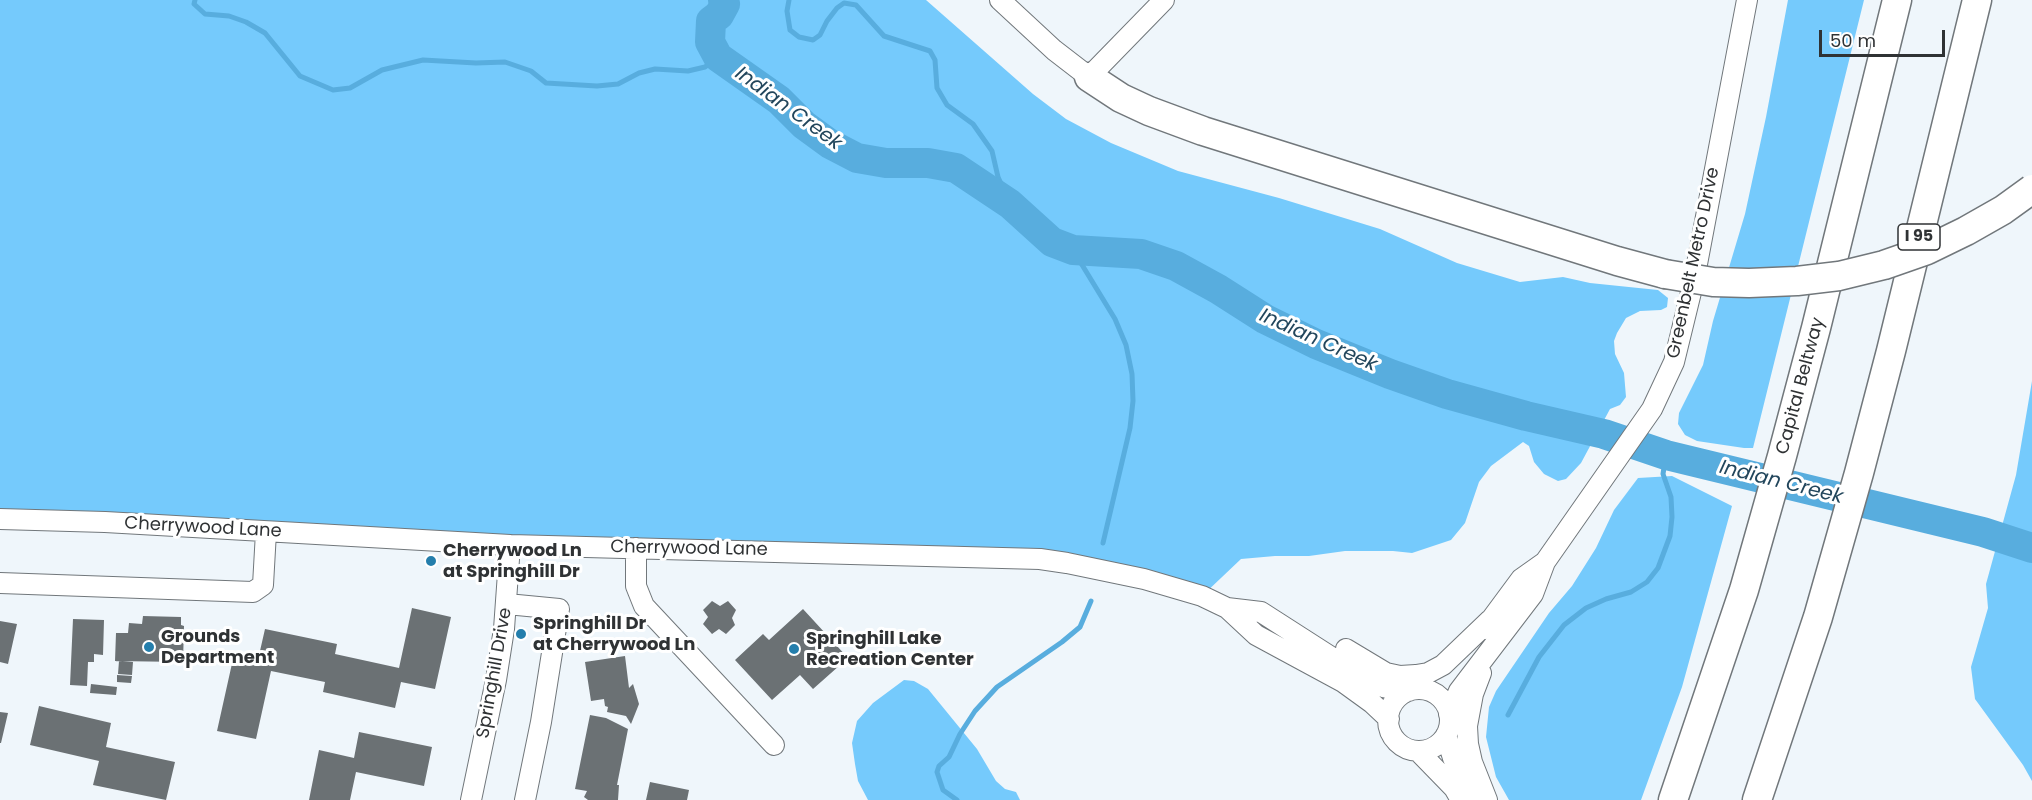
<!DOCTYPE html>
<style>
body{margin:0}
#map{position:relative;width:2032px;height:800px;overflow:hidden;background:#eff6fb;font-family:Poppins,sans-serif}
canvas{display:block}
.scale{position:absolute;left:1819px;top:30px;width:126px;height:27px;box-sizing:border-box;border:3px solid #2f3234;border-top:0;padding-left:8px;font-size:18px;line-height:21px;white-space:nowrap;color:#2f3234;-webkit-text-stroke:4px #fff;paint-order:stroke}
</style>
<div id="map">
<canvas width="2032" height="800"></canvas>
<div class="scale">50 m</div>
</div>
<script>
const ctx = document.querySelector('canvas').getContext('2d');
ctx.lineJoin = 'round';
function fillPath(path, color) { ctx.fillStyle = color; ctx.fill(path, 'evenodd'); }
const shape = rows => new Path2D(rows.map(r => 'M' + r).join(''));
function stroke(path, color, width, dash) { ctx.strokeStyle = color; ctx.lineWidth = width; ctx.lineCap = dash ? 'butt' : 'round'; ctx.setLineDash(dash || []); ctx.stroke(path); }
function drawText(font, color, halo, rows, align = 'center') {
  ctx.font = font + ' Poppins,sans-serif'; ctx.lineWidth = 6; ctx.setLineDash([]); ctx.textBaseline = 'middle'; ctx.strokeStyle = halo; ctx.fillStyle = color; for (const [text, x, y, turn = 0] of rows) {
    ctx.save(); ctx.translate(x, y); ctx.rotate((+turn || 0) * Math.PI / 180); ctx.textAlign = isNaN(turn) ? turn : align; if (halo) ctx.strokeText(text, 0, 0); ctx.fillText(text, 0, 0); ctx.restore();
  }
}
const forest = shape([
 [0,0,926,0,1033,94,1066,119,1111,143,1178,171,1279,198,1380,229,1457,263,1520,282,1563,277,1590,283,1658,290,1668,298,1667,307,1661,310,1640,311,1626,318,1617,333,1614,341,1615,354,1624,373,1626,397,1620,405,1610,409,1581,463,1566,479,1558,481,1544,474,1534,462,1529,446,1523,442,1491,466,1479,482,1465,523,1451,540,1412,553,1393,551,1345,551,1309,556,1275,556,1241,559,1202,596,1098,569,0,519],
 [1788,0,1864,0,1753,448,1744,448,1697,441,1685,435,1678,424,1679,413,1703,365,1713,321,1745,214,1766,117],
 [2032,381,2032,781,2023,765,1975,699,1971,667,1988,608,1986,584,2016,475],
 [1672,476,1732,506,1682,687,1641,800,1509,800,1496,777,1486,737,1489,707,1496,691,1549,613,1572,586,1596,548,1614,510,1638,478],
 [904,680,914,681,928,689,977,749,996,781,1005,789,1016,792,1020,800,868,800,858,781,855,764,852,743,857,721,873,703]
]);
const stream = shape([
 [195,0,194,4,205,14,229,16,246,22,265,33,300,76,333,90,350,88,382,70,423,60,476,63,505,62,531,71,546,83,597,86,618,84,639,73,655,69,688,71,705,67,718,57],
 [789,0,787,11,790,30,799,37,813,40,820,35,827,21,837,8,844,3,856,5,884,36,930,51,935,60,937,88,947,105,973,124,992,151,998,177,1010,204],
 [1073,250,1115,319,1126,345,1132,374,1133,401,1130,428,1103,543],
 [1508,715,1539,657,1564,625,1586,608,1606,599,1631,592,1647,582,1658,568,1670,536,1672,517,1671,497,1663,474,1666,455],
 [957,800,943,790,937,772,939,766,949,757,960,734,975,711,997,687,1062,642,1080,627,1091,601]
]);
const river = shape([
 [723,0,725,4,719,15,711,21,710,42,718,57,779,100,804,125,830,144,857,158,886,163,928,163,956,168,1010,204,1052,242,1073,250,1141,254,1176,266,1218,289,1265,319,1316,344,1390,374,1447,394,1526,416,1604,434,1666,455,1983,532,2032,548]
]);
const building = shape([
 [712,601,720,606,728,601,736,610,732,618,735,625,726,634,719,629,712,634,703,624,708,617,703,610],
 [412,608,451,617,435,689,401,682,395,708,323,692,325,682,271,671,256,739,217,731,233,659,257,664,265,629,337,644,335,654,399,668],
 [803,609,848,658,813,689,800,675,772,700,735,660,763,634,769,640],
 [143,616,181,617,181,625,184,626,183,662,115,661,116,633,128,633,129,623,142,624],
 [73,619,104,620,103,655,94,654,94,662,88,662,87,686,70,685],
 [0,621,17,624,8,664,0,662],
 [625,656,629,688,633,684,639,704,631,724,626,716,607,712,608,707,605,706,604,699,591,701,585,662],
 [119,661,133,662,132,675,118,674],
 [117,675,132,676,131,683,117,682],
 [91,684,117,687,116,695,90,693],
 [39,706,111,723,106,747,175,762,166,800,93,785,99,761,30,745],
 [0,712,8,713,1,743,0,743],
 [590,715,606,718,628,729,617,785,619,785,618,800,588,800,584,797,587,791,575,789],
 [359,732,432,747,424,786,356,772,350,800,309,800,319,750,354,758],
 [650,782,689,790,687,800,646,800]
]);
const minor = shape([
 [1000,0,1054,50,1089,77,1164,0],
 [0,519,105,522,510,545,1040,559,1067,563,1144,579,1202,596,1227,608,1261,612,1370,682,1383,687,1409,691],
 [636,548,636,586,644,606,774,745],
 [0,583,253,592,263,585,266,532],
 [507,604,559,609,541,722,525,800],
 [1227,608,1256,635,1343,682,1372,703,1389,719],
 [1484,629,1521,579,1545,562],
 [1346,649,1386,673,1400,676,1416,675,1428,673,1443,665,1490,620],
 [1481,673,1473,694,1467,726,1468,744,1472,762,1487,800],
 '1388 720a31 31 0 1 1 62 0a31 31 0 1 1-62 0Z',
 [1449,714,1459,691,1533,594,1545,562,1652,409,1674,362,1694,280,1747,0],
 [1446,735,1453,758,1463,781,1477,800],
 [1418,751,1454,788,1461,800],
 [471,800,496,680,504,629,510,545]
]);
const highway = shape([
 [1089,77,1121,98,1149,111,1203,131,1617,261,1665,274],
 [1673,800,1744,590,1782,456,1816,328,1897,0],
 [1757,800,1818,617,1859,473,1891,351,1977,0]
]);
const highwayBridge = shape([
 [1665,274,1713,282,1749,283,1797,281,1839,276,1884,265,1927,250,1966,231,2003,210,2032,189]
]);
const markers = [
 [431,561,6,"#247eac"],
 [521,634,6,"#247eac"],
 [149,647,6,"#247eac"],
 [794,649,6,"#247eac"]
];
const shields = [
 [1919,237,42]
];
const shieldNames = [
 ["I 95",1919,237]
];
const streetNames = [
 ["Greenbelt Metro Drive",1694,263,-78],
 ["Capital Beltway",1801,386,-75],
 ["Cherrywood Lane",203,528,3],
 ["Cherrywood Lane",689,549,1],
 ["Springhill Drive",495,673,-80]
];
const poiNames = [
 ["Cherrywood Ln",443,551],
 ["at Springhill Dr",443,572],
 ["Springhill Dr",533,624],
 ["at Cherrywood Ln",533,645],
 ["Grounds",161,637],
 ["Department",161,658],
 ["Springhill Lake",806,639],
 ["Recreation Center",806,660]
];
const waterNames = [
 ["Indian Creek",788,109,36],
 ["Indian Creek",1318,341,24],
 ["Indian Creek",1781,483,14]
];
fillPath(forest, '#75cafc');
stroke(stream, '#58adde', 5);
stroke(river, '#58adde', 30);
fillPath(building, '#6b7174');
stroke(minor, '#71777b', 22);
stroke(highway, '#71777b', 31);
stroke(minor, '#fff', 20);
stroke(highway, '#fff', 28);
stroke(highwayBridge, '#71777b', 31, []);
stroke(highwayBridge, '#fff', 28);
for (const [x, y, r, color] of markers) { const dot = new Path2D(); dot.arc(x, y, r, 0, 2 * Math.PI); ctx.fillStyle = color; ctx.fill(dot); stroke(dot, '#fff', 2); }
for (const [x, y, w] of shields) { const box = new Path2D(); box.roundRect(x - w / 2, y - 13, w, 26, 4.5); ctx.fillStyle = '#fff'; ctx.fill(box); stroke(box, '#2f3234', 1.5); }
drawText('bold 16px', '#2f3234', null, shieldNames);
drawText('18px', '#2f3234', '#fff', streetNames);
drawText('bold 18px', '#2f3234', '#fff', poiNames, 'left');
drawText('italic 20px', '#22465c', '#fff', waterNames);
</script>
